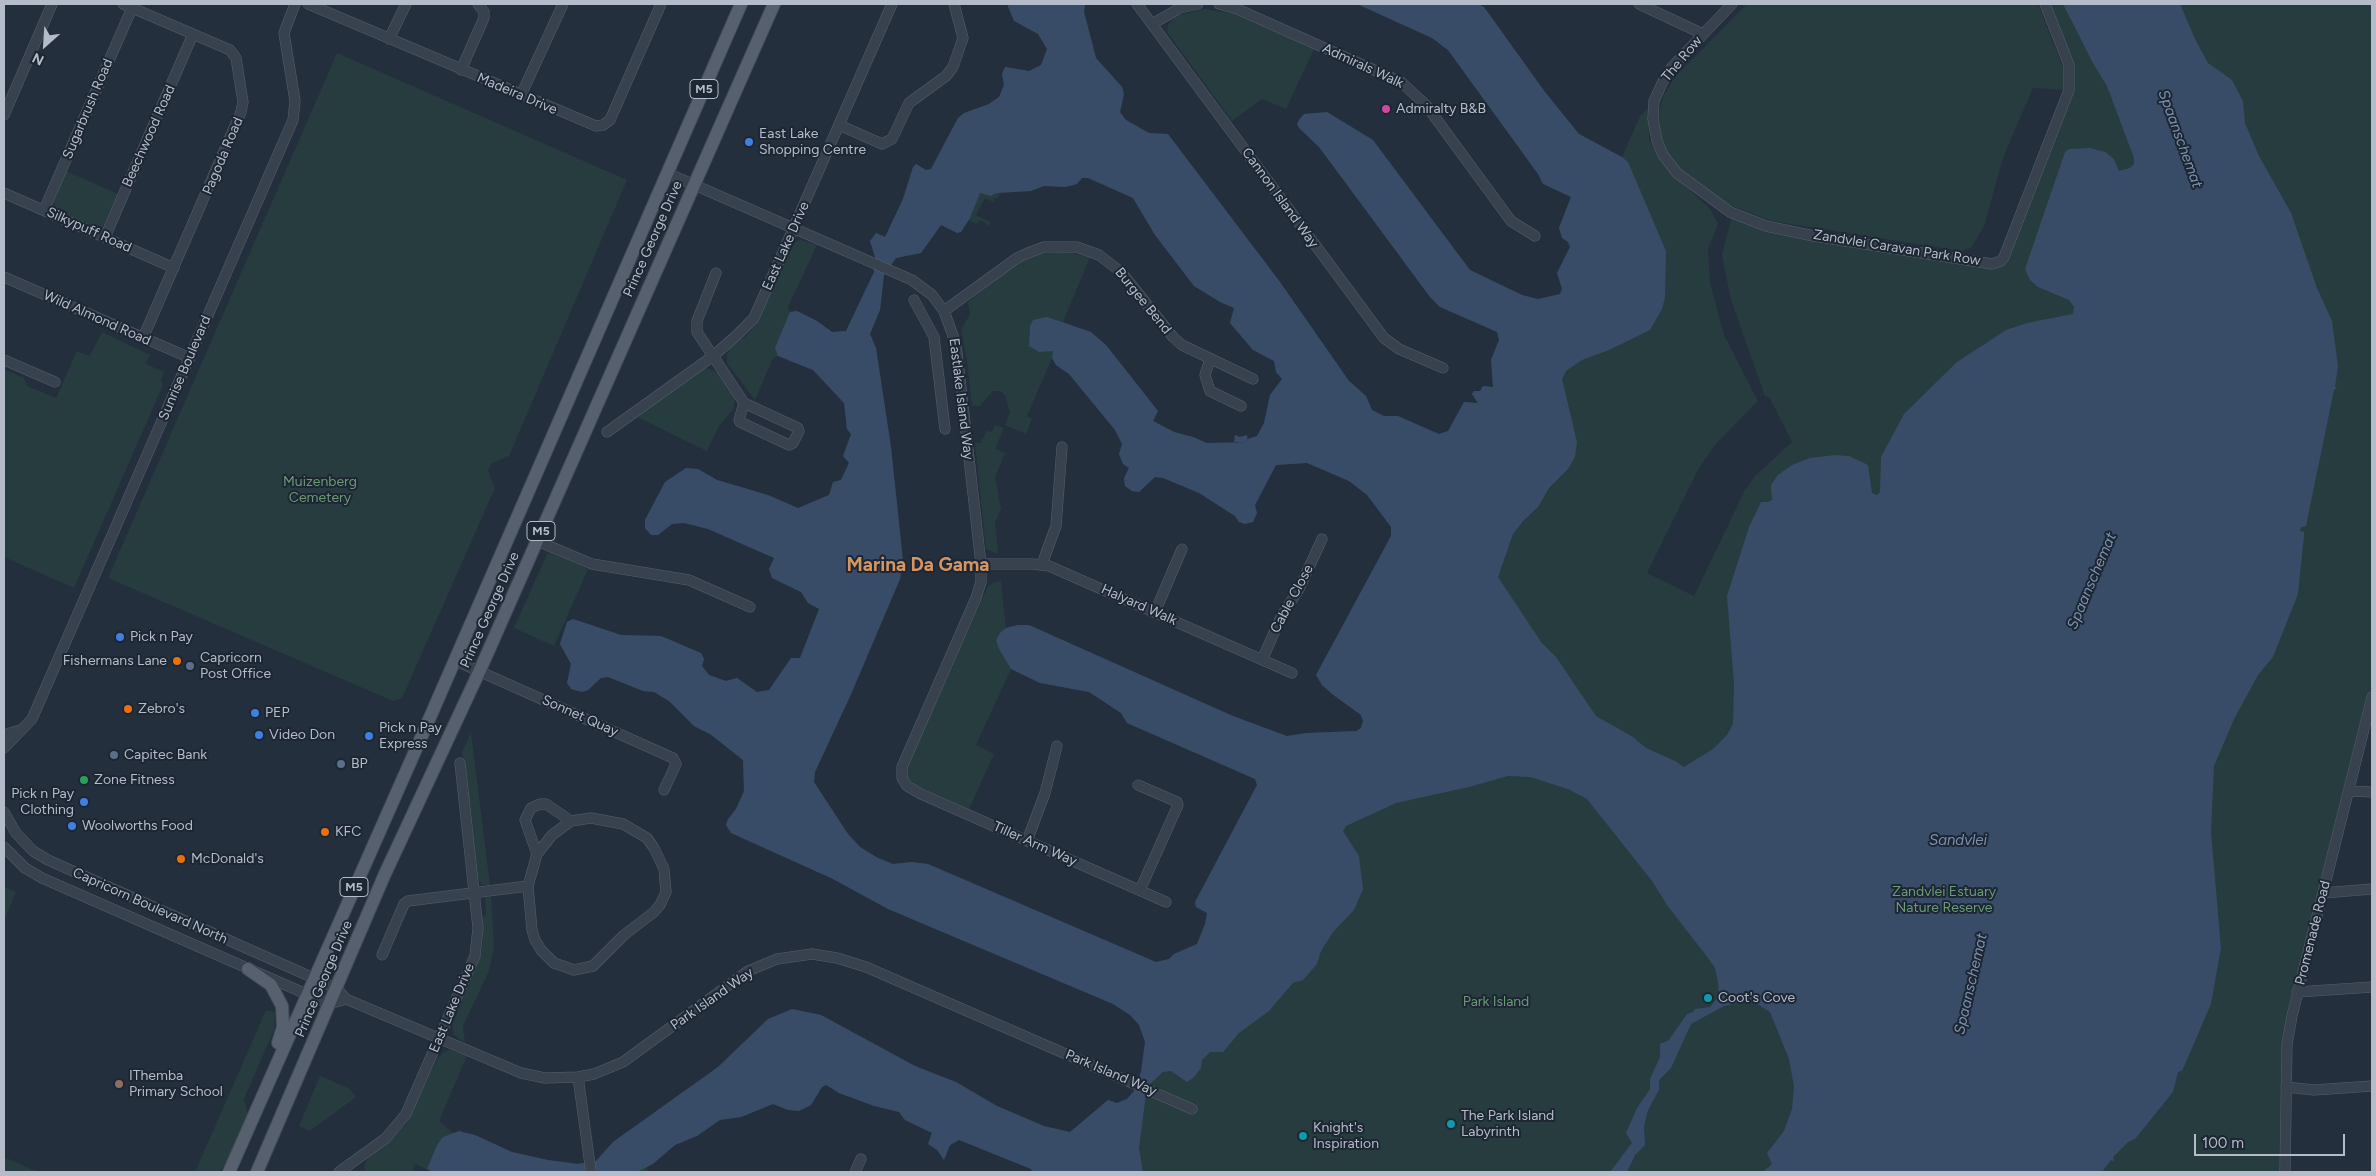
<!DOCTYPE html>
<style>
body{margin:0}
#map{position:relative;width:2376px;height:1176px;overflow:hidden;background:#242f3e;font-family:Figtree,sans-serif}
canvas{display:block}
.frame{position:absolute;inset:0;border:5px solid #b4bcc9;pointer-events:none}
.north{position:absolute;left:20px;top:20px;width:50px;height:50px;-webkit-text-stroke:4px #1d2633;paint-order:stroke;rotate:206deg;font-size:14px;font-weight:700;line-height:20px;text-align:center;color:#b4bcc9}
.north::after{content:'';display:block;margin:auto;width:18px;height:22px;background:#b4bcc9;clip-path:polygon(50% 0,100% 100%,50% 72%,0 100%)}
.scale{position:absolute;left:2194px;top:1134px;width:151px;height:22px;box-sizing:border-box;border:2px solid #b4bcc9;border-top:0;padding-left:6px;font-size:15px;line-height:18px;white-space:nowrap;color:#b4bcc9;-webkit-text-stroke:4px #1d2633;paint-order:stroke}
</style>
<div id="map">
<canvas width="2376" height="1176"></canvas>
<div class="frame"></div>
<div class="north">N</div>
<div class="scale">100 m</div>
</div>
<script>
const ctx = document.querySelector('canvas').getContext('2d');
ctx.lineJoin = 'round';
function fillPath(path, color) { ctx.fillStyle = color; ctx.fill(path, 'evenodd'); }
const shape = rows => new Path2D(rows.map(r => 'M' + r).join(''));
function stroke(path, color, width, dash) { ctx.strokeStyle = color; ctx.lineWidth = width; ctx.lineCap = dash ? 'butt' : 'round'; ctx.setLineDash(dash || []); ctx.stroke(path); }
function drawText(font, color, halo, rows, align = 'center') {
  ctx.font = font + ' Figtree,sans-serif'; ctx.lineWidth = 4; ctx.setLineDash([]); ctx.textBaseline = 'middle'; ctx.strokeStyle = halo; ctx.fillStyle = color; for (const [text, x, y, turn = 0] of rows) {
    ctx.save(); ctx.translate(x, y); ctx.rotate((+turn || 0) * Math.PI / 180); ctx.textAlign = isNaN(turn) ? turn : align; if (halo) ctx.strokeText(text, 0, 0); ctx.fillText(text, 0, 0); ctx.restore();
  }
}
const green = shape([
 [1007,4,1085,4,1084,12,1096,58,1122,87,1124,94,1120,112,1126,120,1149,133,1168,134,1280,282,1349,381,1366,396,1372,410,1384,416,1398,416,1439,434,1448,431,1464,402,1478,403,1472,394,1474,391,1480,391,1483,386,1493,387,1491,360,1499,340,1497,332,1440,307,1430,297,1319,147,1299,128,1297,124,1299,120,1304,114,1327,112,1373,140,1470,270,1522,295,1538,299,1560,294,1562,289,1557,273,1570,247,1568,242,1562,238,1559,228,1571,197,1543,184,1538,174,1448,50,1432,38,1357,4,1478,4,1484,7,1545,92,1579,134,1622,157,1640,116,1649,107,1649,140,1662,164,1710,209,1718,224,1708,249,1710,282,1724,335,1758,401,1715,445,1699,468,1647,573,1694,596,1745,490,1755,476,1792,442,1769,397,1765,396,1731,300,1722,255,1732,215,1995,267,2070,88,2046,4,2372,4,2372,697,2292,1016,2285,1172,1033,1172,1031,1169,959,1140,950,1145,944,1160,937,1150,928,1144,932,1133,905,1120,899,1112,874,1106,839,1093,826,1085,822,1087,811,1105,799,1111,788,1110,773,1104,741,1117,720,1120,697,1136,675,1145,647,1167,648,1172,433,1172,415,1164,412,1172,365,1172,364,1166,368,1158,391,1140,407,1123,437,1059,445,1051,450,1050,467,1056,439,1121,453,1133,459,1131,475,1135,512,1152,548,1160,584,1164,596,1161,613,1142,718,1067,768,1019,792,1009,821,1015,915,1066,956,1082,997,1106,1044,1126,1070,1132,1108,1100,1117,1103,1127,1099,1134,1091,1141,1072,1145,1042,1139,1025,1130,1015,1113,1004,888,909,833,879,731,833,726,825,728,819,736,809,744,791,743,760,710,734,694,726,669,701,654,692,643,691,608,677,601,678,588,690,582,692,571,689,567,683,571,664,560,644,567,622,573,619,621,635,661,636,701,653,704,659,702,666,709,675,726,681,737,678,757,692,769,690,791,658,800,658,819,609,808,603,801,592,772,578,769,569,774,558,708,529,684,523,672,524,658,535,651,535,645,528,645,520,665,482,686,468,698,469,717,480,768,495,798,508,829,495,833,482,841,480,849,463,843,456,851,434,847,429,844,403,813,370,778,356,773,358,755,400,727,363,727,355,730,348,746,336,756,324,792,247,796,241,801,240,817,245,788,307,790,312,797,311,817,321,832,332,846,331,874,272,873,268,875,257,870,241,876,233,885,237,903,199,913,167,916,164,926,170,931,169,958,118,964,113,989,104,999,97,1004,85,1002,74,1005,67,1029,71,1041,65,1047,49,1038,34,1014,21],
 [1082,178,1088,178,1133,198,1155,235,1194,286,1220,302,1234,308,1230,323,1253,350,1274,361,1276,372,1282,379,1270,395,1264,423,1257,436,1248,439,1249,442,1233,444,1207,443,1193,437,1174,432,1153,421,1158,411,1106,345,1091,332,1063,322,1090,257,1066,252,1039,254,1021,262,997,278,968,302,970,314,961,330,967,361,972,406,980,406,989,395,994,391,1000,391,1005,395,1010,412,1005,425,1026,434,1032,419,1027,416,1052,358,1056,365,1069,374,1115,430,1122,444,1119,454,1123,464,1129,468,1124,478,1125,486,1132,491,1139,492,1155,477,1163,478,1199,493,1235,516,1239,522,1245,524,1253,522,1257,513,1255,505,1276,465,1307,463,1349,481,1367,494,1391,527,1391,536,1316,675,1322,685,1332,694,1361,715,1363,721,1361,728,1356,731,1306,733,1287,736,1233,716,1029,625,1006,628,1001,581,995,582,988,586,907,766,907,777,913,784,969,809,994,754,976,745,1011,669,1040,683,1089,692,1121,713,1127,723,1255,779,1257,785,1195,902,1196,907,1207,913,1205,924,1197,944,1174,954,1169,959,1156,962,928,864,912,862,893,864,878,858,860,847,848,834,814,782,815,772,852,692,900,579,903,561,891,447,876,348,870,334,880,310,884,275,896,258,921,253,941,225,959,233,970,219,970,221,977,224,980,220,986,223,987,227,990,222,976,215,985,198,993,202,995,198,998,199,1000,193,1031,191,1044,186,1065,187,1077,184],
 [1747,4,2038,4,2064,70,2064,90,2033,88,2003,158,1984,226,1971,248,1961,251,1772,221,1732,206,1700,188,1675,166,1660,144,1657,122,1663,97,1674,78],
 [1204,9,1234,14,1314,49,1286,109,1262,99,1232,121,1167,32,1168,25,1176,16],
 [337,53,627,180,509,456,492,463,488,471,495,488,402,698,393,701,108,578],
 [66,171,118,194,103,226,97,229,57,211,54,202],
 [102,332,150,355,146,364,164,372,161,380,163,385,74,588,4,557,4,369,24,378,27,386,56,398,77,351,90,356],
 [707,368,718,373,735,399,733,409,719,426,707,451,637,417,701,369],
 [995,425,1004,428,995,449,1005,453,995,477,1001,509,995,523,998,553,995,553,986,549,975,443,980,443,987,431,992,432],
 [548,552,588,569,554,646,514,628],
 [471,733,490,885,482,885,477,877,462,752],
 [4,887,16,892,4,921],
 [491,895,494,947,489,971,463,1026,465,1043,454,1035,452,1025,480,958,483,942,483,918,486,914,485,898],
 [266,1010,275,1012,274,1030,244,1099,247,1109,247,1118,232,1152,220,1172,195,1172],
 [320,1076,350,1089,356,1097,310,1131,299,1126],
 [4,1157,38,1172,4,1172]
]);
const water = shape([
 [1007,4,1085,4,1084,12,1096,58,1122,87,1124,94,1120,112,1126,120,1149,133,1168,134,1280,282,1349,381,1366,396,1372,410,1384,416,1398,416,1439,434,1448,431,1464,402,1478,403,1472,394,1474,391,1480,391,1483,386,1493,387,1491,360,1499,340,1497,332,1440,307,1430,297,1319,147,1299,128,1297,124,1299,120,1304,114,1327,112,1373,140,1470,270,1522,295,1538,299,1560,294,1562,289,1557,273,1570,247,1568,242,1562,238,1559,228,1571,197,1543,184,1538,174,1448,50,1432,38,1357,4,1478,4,1484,7,1545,92,1579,134,1622,157,1628,162,1666,251,1665,297,1662,309,1650,330,1609,350,1582,360,1566,371,1562,379,1577,442,1575,457,1568,469,1549,488,1538,507,1523,521,1513,534,1498,577,1541,642,1556,657,1596,716,1633,737,1646,748,1675,761,1684,767,1713,749,1727,735,1733,724,1734,683,1727,596,1749,527,1761,502,1768,502,1772,500,1771,485,1778,475,1792,465,1810,458,1835,455,1849,456,1868,465,1872,493,1877,495,1880,492,1881,457,1904,414,1957,362,2006,330,2027,323,2073,314,2074,307,2069,300,2038,287,2030,280,2025,269,2065,152,2069,149,2090,148,2105,152,2114,159,2119,171,2130,168,2134,164,2134,158,2107,86,2093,63,2063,4,2180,4,2196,41,2208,63,2232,80,2243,101,2245,123,2259,156,2291,213,2317,288,2332,321,2338,366,2335,387,2337,388,2334,390,2306,526,2301,527,2300,531,2304,532,2304,536,2298,594,2273,657,2258,675,2234,719,2214,766,2211,832,2221,948,2211,1004,2182,1071,2178,1072,2173,1092,2135,1139,2128,1142,2113,1157,2114,1162,2111,1160,2102,1172,1763,1172,1772,1164,1767,1153,1784,1131,1792,1109,1794,1086,1789,1059,1770,1012,1751,1000,1724,1006,1691,1024,1671,1068,1659,1080,1659,1090,1648,1110,1644,1126,1645,1145,1635,1155,1627,1172,1610,1172,1632,1143,1626,1133,1637,1108,1650,1089,1650,1079,1660,1057,1660,1044,1669,1040,1687,1014,1693,1012,1695,1009,1710,1007,1719,996,1718,982,1715,968,1708,958,1667,905,1652,881,1587,799,1568,789,1530,777,1508,776,1469,787,1396,803,1346,826,1343,831,1359,856,1363,889,1354,910,1333,932,1321,951,1317,964,1303,980,1293,983,1269,1011,1239,1033,1223,1052,1210,1052,1202,1060,1201,1068,1194,1077,1187,1082,1171,1071,1163,1072,1150,1084,1146,1094,1139,1148,1143,1172,1033,1172,1031,1169,959,1140,950,1145,944,1160,937,1150,928,1144,932,1133,905,1120,899,1112,874,1106,839,1093,826,1085,822,1087,811,1105,799,1111,788,1110,773,1104,741,1117,720,1120,697,1136,675,1145,653,1164,637,1172,433,1172,427,1169,437,1145,443,1137,459,1131,475,1135,512,1152,548,1160,577,1164,596,1161,613,1142,718,1067,768,1019,792,1009,821,1015,915,1066,956,1082,997,1106,1044,1126,1070,1132,1108,1100,1117,1103,1127,1099,1134,1091,1141,1072,1145,1042,1139,1025,1130,1015,1113,1004,888,909,833,879,731,833,726,825,728,819,736,809,744,791,743,760,710,734,694,726,669,701,654,692,643,691,608,677,601,678,588,690,582,692,571,689,567,683,571,664,560,644,567,622,573,619,621,635,661,636,701,653,704,659,702,666,709,675,726,681,737,678,757,692,769,690,791,658,800,658,819,609,808,603,801,592,772,578,769,569,774,558,708,529,684,523,672,524,658,535,651,535,645,528,645,520,665,482,686,468,698,469,717,480,768,495,798,508,829,495,833,482,841,480,849,463,843,456,851,434,847,429,844,403,813,370,778,356,775,348,790,312,797,311,817,321,832,332,846,331,874,272,873,268,875,257,870,241,876,233,885,237,903,199,913,167,916,164,926,170,931,169,958,118,964,113,989,104,999,97,1004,85,1002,74,1005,67,1029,71,1041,65,1047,49,1038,34,1014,21],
 [1082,178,1088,178,1133,198,1155,235,1194,286,1220,302,1234,308,1230,323,1253,350,1274,361,1276,372,1282,379,1270,395,1264,423,1257,436,1248,439,1248,442,1247,435,1240,437,1235,435,1234,443,1246,442,1207,443,1193,437,1174,432,1153,421,1158,411,1106,345,1091,332,1047,317,1033,320,1030,326,1029,346,1039,352,1053,351,1052,358,1056,365,1069,374,1115,430,1122,444,1119,454,1123,464,1129,468,1124,478,1125,486,1132,491,1139,492,1155,477,1163,478,1199,493,1235,516,1239,522,1245,524,1253,522,1257,513,1255,505,1276,465,1307,463,1349,481,1367,495,1391,527,1391,536,1316,675,1322,685,1332,694,1361,715,1363,721,1361,728,1356,731,1306,733,1287,736,1233,716,1029,625,1017,625,1006,628,1000,633,996,640,999,649,1011,669,1040,683,1089,692,1121,713,1127,723,1255,779,1257,785,1195,902,1196,907,1207,913,1205,924,1197,944,1174,954,1169,959,1156,962,928,864,912,862,893,864,878,858,860,847,848,834,814,782,815,772,852,692,900,579,903,561,891,447,876,348,870,334,880,310,884,275,896,258,921,253,941,225,957,233,961,232,970,218,980,193,991,196,996,193,1031,191,1044,186,1065,187,1077,184]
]);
const minor = shape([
 [123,4,230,50,236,58,243,102,241,112,143,338],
 [308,4,596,126,603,125,610,120,661,4],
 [1137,4,1384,338,1399,349,1443,368],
 [1219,4,1237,9,1401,82,1426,105,1511,221,1535,236],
 [1639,4,1703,34],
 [1732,4,1672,67,1665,77,1654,101,1653,119,1657,141,1663,155,1677,173,1730,212,1766,226,1814,236,1992,264,2001,261,2004,257,2069,90,2069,65,2045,4],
 [1152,24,1180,8,1198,4],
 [389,39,406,4],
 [461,70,484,18,484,12,478,4],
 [521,95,563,4],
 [4,115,52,4],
 [839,125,882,144,892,139,909,103,946,76,953,67,963,38,954,4],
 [667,173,912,280,932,295,944,311,956,344,981,564,981,582,976,598,902,767,902,778,907,786,921,794,1166,902],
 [4,193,174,268],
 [44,210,132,8],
 [105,237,193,34],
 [716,273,697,321,697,332,744,403,798,428,799,431,793,443,789,445,740,422,739,420,744,403],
 [4,277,190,358],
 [914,300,934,337,945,429],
 [944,311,1017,258,1028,253,1044,247,1077,247,1099,255,1121,272,1173,337,1182,345,1253,379],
 [1210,359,1205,375,1210,391,1241,406],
 [4,360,55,382],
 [607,432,713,356,736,336,754,318,892,4],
 [537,541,592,564,689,580,750,607],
 [981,564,1033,564,1049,566,1292,673],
 [1042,564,1056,526,1062,447],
 [1155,612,1182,549],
 [454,660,673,758,676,764,664,790],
 [1262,660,1281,617,1299,589,1322,539],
 [4,735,20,730],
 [4,748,32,719,293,120,295,101,284,33,295,4],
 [1138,785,1177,802,1178,805,1140,890],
 [2349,791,2372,792],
 [4,812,16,833,33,851,48,860,336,988,346,999,521,1073,545,1078,578,1077,594,1074,623,1062,748,971,777,959,812,954,837,958,866,967,1192,1109],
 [591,818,623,824,647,838,654,848,664,869,666,892,660,905,654,912,624,935,593,966,574,970,554,963,541,950,535,940,532,930,528,886,537,854,552,835,571,821,591,818],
 [1027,841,1045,793,1057,746],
 [4,847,25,868,42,878,329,1004,346,999],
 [537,854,525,820,531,808,540,804,546,804,571,821],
 [2323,893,2372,889],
 [382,955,404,904,408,901,528,886],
 [2297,992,2372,987],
 [578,1077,591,1172],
 [2286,1087,2314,1090,2372,1086],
 [339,1172,386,1138,406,1114,475,956,478,928,460,763],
 [855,1172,861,1159],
 [2285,1172,2287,1044,2292,1016,2372,697]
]);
const major = shape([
 [248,969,271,985,282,1006,283,1027,278,1043],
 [229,1172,424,731,741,4],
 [257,1172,384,876,480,670,774,4]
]);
const markers = [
 [1386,109,5,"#d1479c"],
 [749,142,5,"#3f7fe0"],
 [120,637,5,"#3f7fe0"],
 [177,661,5,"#e8710a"],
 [190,666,5,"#5c6f8a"],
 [128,709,5,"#e8710a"],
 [255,713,5,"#3f7fe0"],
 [259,735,5,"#3f7fe0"],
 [369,736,5,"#3f7fe0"],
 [114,755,5,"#5c6f8a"],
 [341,764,5,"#5c6f8a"],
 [84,780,5,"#2e9e5b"],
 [84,802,5,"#3f7fe0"],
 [72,826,5,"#3f7fe0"],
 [325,832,5,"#e8710a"],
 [181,859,5,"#e8710a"],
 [1708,998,5,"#0f9aa8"],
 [119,1084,5,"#8d6e63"],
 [1451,1124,5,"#0f9aa8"],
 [1303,1136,5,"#0f9aa8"]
];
const shields = [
 [704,89,28],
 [541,531,28],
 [354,887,28]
];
const shieldNames = [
 ["M5",704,89],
 ["M5",541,531],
 ["M5",354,887]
];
const streetNames = [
 ["The Row",1682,59,-50],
 ["Admirals Walk",1363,66,25],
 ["Madeira Drive",517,94,23],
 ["Sugarbrush Road",88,109,-67],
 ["Beechwood Road",149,136,-66],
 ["Pagoda Road",223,156,-67],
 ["Cannon Island Way",1280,198,54],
 ["Silkypuff Road",89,230,24],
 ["Prince George Drive",653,239,-66],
 ["East Lake Drive",786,246,-66],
 ["Zandvlei Caravan Park Row",1897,248,9],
 ["Burgee Bend",1143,301,51],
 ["Wild Almond Road",97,318,24],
 ["Sunrise Boulevard",185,368,-67],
 ["Eastlake Island Way",961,399,83],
 ["Cable Close",1292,599,-62],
 ["Halyard Walk",1139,605,24],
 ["Prince George Drive",490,610,-66],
 ["Sonnet Quay",580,716,24],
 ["Tiller Arm Way",1035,844,24],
 ["Capricorn Boulevard North",150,906,24],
 ["Promenade Road",2313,933,-76],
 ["Prince George Drive",324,979,-67],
 ["Park Island Way",712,999,-35],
 ["East Lake Drive",452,1008,-67],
 ["Park Island Way",1111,1073,23]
];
const poiNames = [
 ["Admiralty B&B",1396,109],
 ["East Lake",759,134],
 ["Shopping Centre",759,150],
 ["Pick n Pay",130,637],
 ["Capricorn",200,658],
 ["Post Office",200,674],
 ["Fishermans Lane",167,661,"right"],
 ["Zebro's",138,709],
 ["PEP",265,713],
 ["Pick n Pay",379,728],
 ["Express",379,744],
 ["Video Don",269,735],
 ["Capitec Bank",124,755],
 ["BP",351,764],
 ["Zone Fitness",94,780],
 ["Pick n Pay",74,794,"right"],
 ["Clothing",74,810,"right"],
 ["Woolworths Food",82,826],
 ["KFC",335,832],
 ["McDonald's",191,859],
 ["Coot's Cove",1718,998],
 ["IThemba",129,1076],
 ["Primary School",129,1092],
 ["The Park Island",1461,1116],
 ["Labyrinth",1461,1132],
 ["Knight's",1313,1128],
 ["Inspiration",1313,1144]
];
const parkNames = [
 ["Muizenberg",320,482],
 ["Cemetery",320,498],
 ["Zandvlei Estuary",1944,892],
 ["Nature Reserve",1944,908],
 ["Park Island",1496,1002]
];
const waterNames = [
 ["Spaanschemat",2180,139,70],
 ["Spaanschemat",2092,581,-67],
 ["Sandvlei",1958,841],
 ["Spaanschemat",1971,984,-77]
];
const districtNames = [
 ["Marina Da Gama",918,565]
];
fillPath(green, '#263c3f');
fillPath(water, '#394c67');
stroke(minor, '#565f6c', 11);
stroke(major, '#414a57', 14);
stroke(minor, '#38414e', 10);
stroke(major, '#56606e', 12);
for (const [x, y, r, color] of markers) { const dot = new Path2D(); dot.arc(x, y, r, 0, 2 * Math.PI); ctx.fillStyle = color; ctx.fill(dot); stroke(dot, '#1d2633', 2); }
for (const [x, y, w] of shields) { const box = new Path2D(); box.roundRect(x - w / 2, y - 9.5, w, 19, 4); ctx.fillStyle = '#1d2633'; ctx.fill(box); stroke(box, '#b4bcc9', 1); }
drawText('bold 12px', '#b4bcc9', null, shieldNames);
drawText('14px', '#b4bcc9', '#1d2633', streetNames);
drawText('14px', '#b4bcc9', '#1d2633', poiNames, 'left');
drawText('14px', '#6b9a76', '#1d2633', parkNames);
drawText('italic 15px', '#7c92b1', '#1d2633', waterNames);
drawText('bold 19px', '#d59563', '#1d2633', districtNames);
</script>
